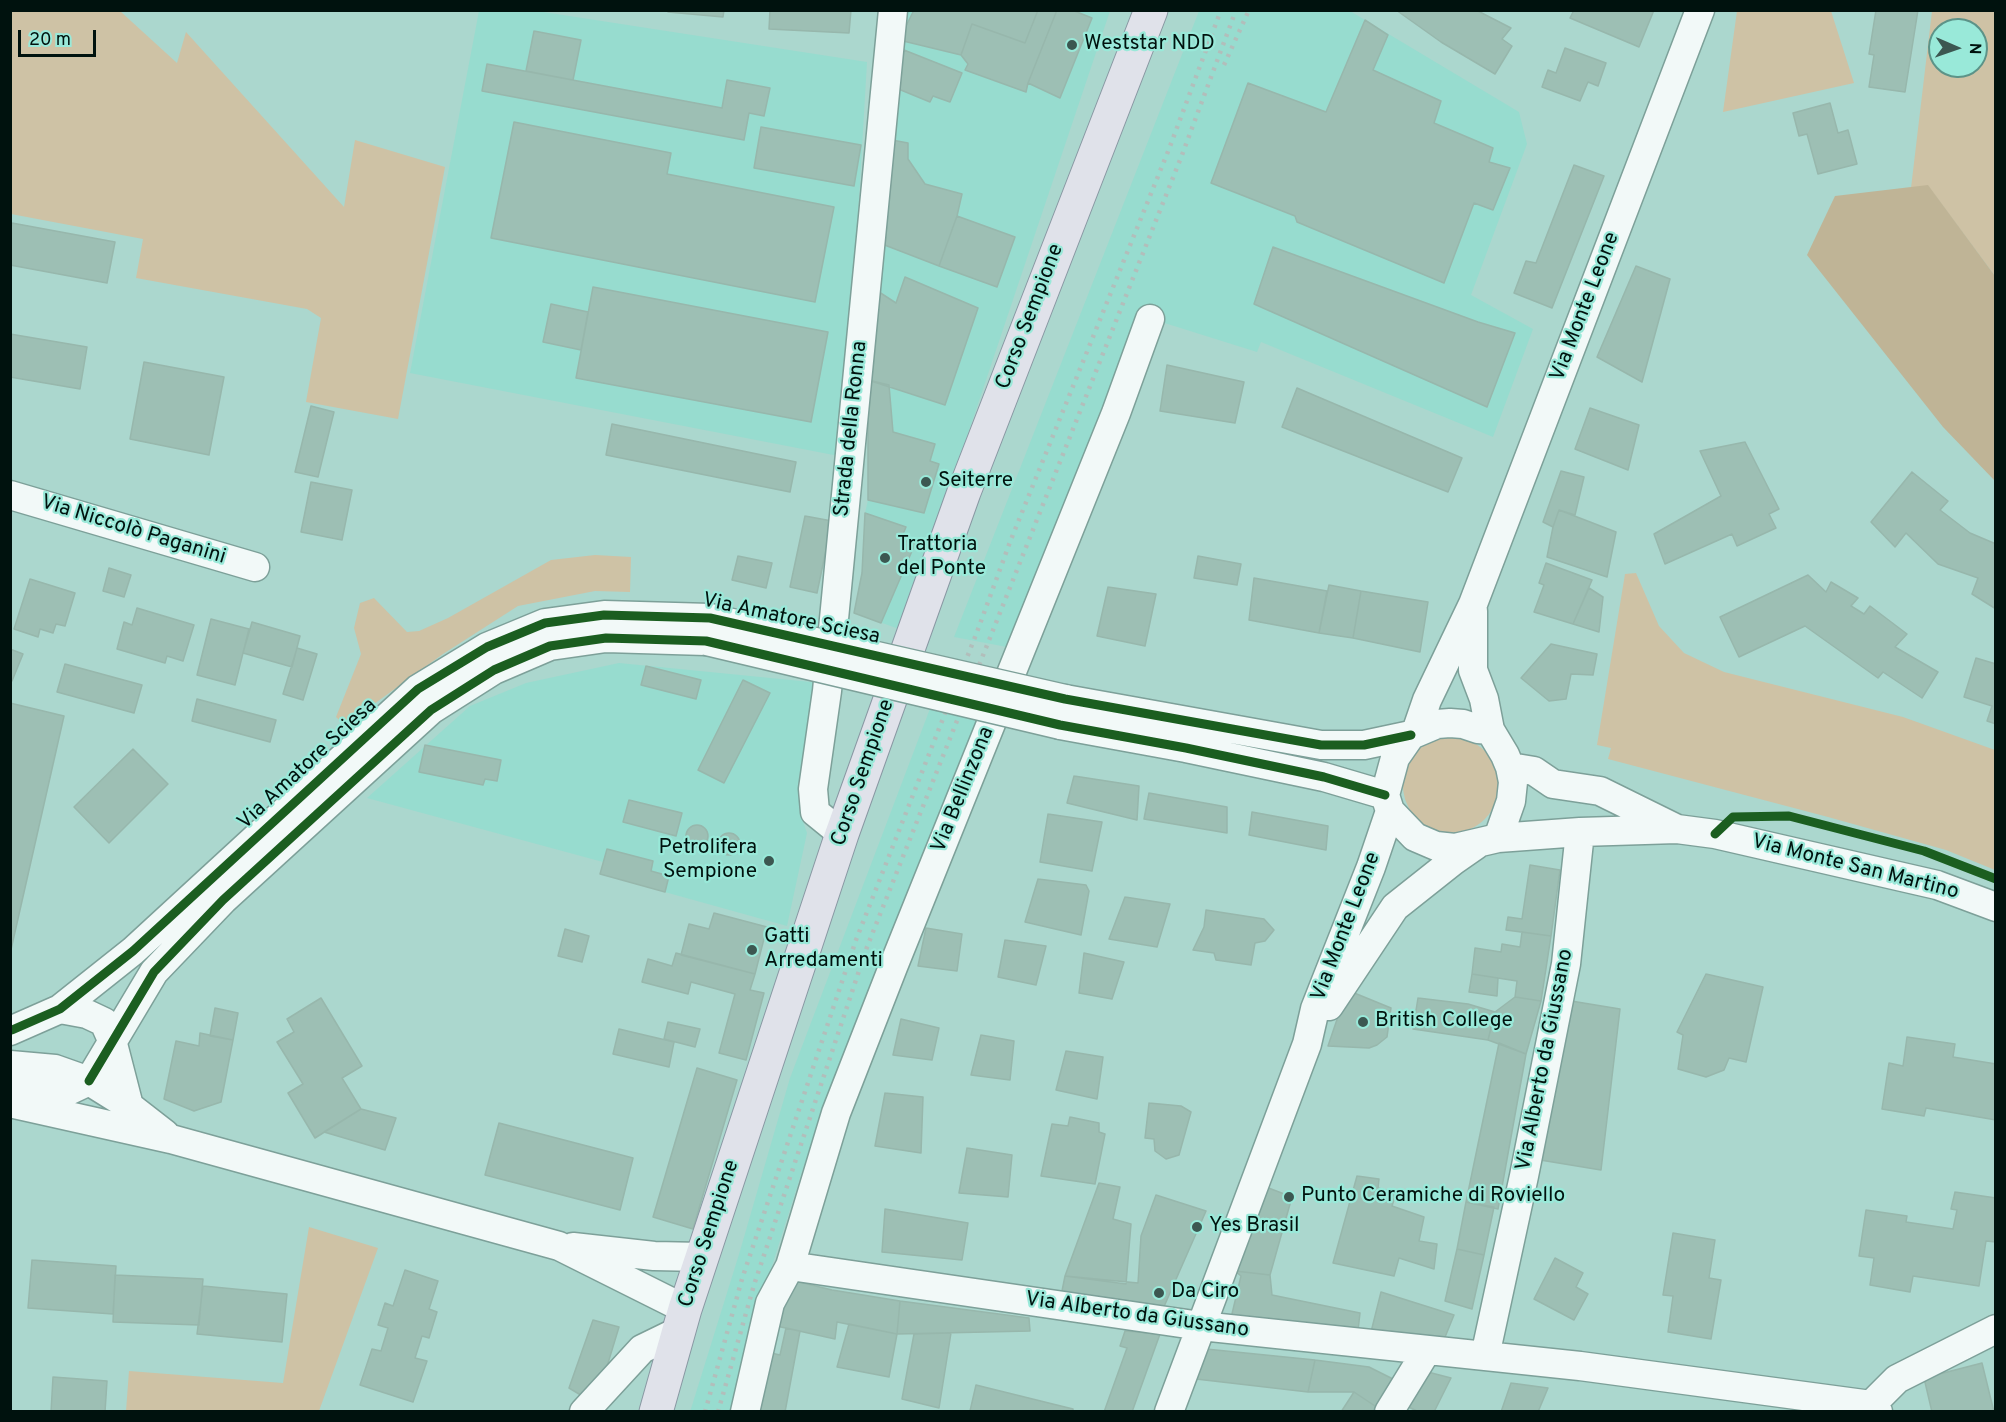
<!DOCTYPE html>
<meta charset="utf-8">
<style>
body{margin:0}
#map{position:relative;width:2006px;height:1422px;overflow:hidden;background:#abd7ce;font-family:Overpass,sans-serif}
canvas{display:block}
.frame{position:absolute;inset:0;border:12px solid #00120e;pointer-events:none}
.north{position:absolute;left:1928px;top:18px;width:60px;height:60px;box-sizing:border-box;background:#99e9d9;border:2px solid #5c9388;border-radius:50%;rotate:92deg;font-size:16px;font-weight:700;line-height:24px;text-align:center;color:#00120e}
.north::after{content:'';display:block;margin:auto;width:21px;height:27px;background:#3c5751;clip-path:polygon(50% 0,100% 100%,50% 72%,0 100%)}
.scale{position:absolute;left:18px;top:30px;width:78px;height:27px;box-sizing:border-box;border:3px solid #00120e;border-top:0;padding-left:8px;font-size:18px;line-height:21px;white-space:nowrap;color:#00120e;-webkit-text-stroke:4px #99e9d9;paint-order:stroke}
</style>
<div id="map">
<canvas width="2006" height="1422"></canvas>
<div class="frame"></div>
<div class="north">N</div>
<div class="scale">20 m</div>
</div>
<script>
const ctx = document.querySelector('canvas').getContext('2d');
ctx.lineJoin = 'round';
function fillPath(path, color) { ctx.fillStyle = color; ctx.fill(path, 'evenodd'); }
const shape = rows => new Path2D(rows.map(r => 'M' + r).join(''));
function stroke(path, color, width, dash) { ctx.strokeStyle = color; ctx.lineWidth = width; ctx.lineCap = dash ? 'butt' : 'round'; ctx.setLineDash(dash || []); ctx.stroke(path); }
function drawText(font, color, halo, rows, align = 'center') {
  ctx.font = font + ' Overpass,sans-serif'; ctx.lineWidth = 4.5; ctx.setLineDash([]); ctx.textBaseline = 'middle'; ctx.strokeStyle = halo; ctx.fillStyle = color; for (const [text, x, y, turn = 0] of rows) {
    ctx.save(); ctx.translate(x, y); ctx.rotate((+turn || 0) * Math.PI / 180); ctx.textAlign = isNaN(turn) ? turn : align; if (halo) ctx.strokeText(text, 0, 0); ctx.fillText(text, 0, 0); ctx.restore();
  }
}
const built = shape([
 [479,11,537,11,867,62,844,457,410,373],
 [901,11,1110,11,902,630,854,613,862,573,865,513,868,500,868,380],
 [1199,11,1350,11,1519,112,1527,144,1471,295,1533,329,1493,437,1261,342,1257,352,1139,315,1007,647,954,637],
 [619,663,821,683,801,816,807,833,787,926,600,874,603,862,367,798,470,706,526,683],
 [931,706,984,716,847,1051,804,1165,759,1307,731,1411,690,1412,740,1251,790,1078]
]);
const green = shape([
 [10,11,120,11,177,63,186,32,344,207,355,140,445,167,398,419,306,402,321,318,307,309,136,278,143,239,11,214],
 [1737,11,1831,11,1854,83,1723,112],
 [1932,11,1995,11,1995,276,1928,186,1911,188],
 [1940,30,1976,30,1976,66,1940,66],
 [595,555,631,557,630,592,595,591,518,606,443,654,345,725,336,717,361,654,354,628,360,603,374,598,407,632,419,631,448,618,551,560],
 [1636,573,1659,626,1684,653,1724,672,1903,717,1995,750,1995,870,1946,850,1828,817,1608,759,1611,748,1597,745,1625,574],
 '1403 785a48 48 0 1 1 96 0a48 48 0 1 1-96 0Z',
 [309,1227,378,1248,319,1411,126,1411,129,1371,283,1383]
]);
const forest = shape([
 [1928,185,1995,276,1995,481,1943,427,1807,255,1835,196]
]);
const building = shape([
 [669,10,724,10,723,17,668,12,669,10],
 [770,10,851,10,849,33,769,29,770,10],
 [914,10,1038,10,1025,43,972,24,961,55,899,40,914,10],
 [1038,10,1057,10,1028,83,1026,92,965,70,968,64,961,55,972,24,1025,43,1038,10],
 [1057,10,1072,10,1092,18,1060,98,1028,83,1057,10],
 [1396,10,1476,10,1511,28,1502,39,1512,46,1495,74,1441,42,1396,10],
 [1574,10,1654,10,1639,47,1570,18,1574,10],
 [1876,10,1918,10,1905,92,1869,87,1874,55,1869,54,1876,10],
 [1365,20,1388,35,1373,70,1441,101,1434,123,1493,148,1489,162,1510,168,1493,210,1474,203,1444,283,1297,222,1295,216,1211,183,1248,83,1326,112,1365,20],
 [534,31,581,40,573,80,526,71,534,31],
 [1565,48,1606,63,1598,86,1588,82,1580,101,1542,87,1548,70,1556,73,1565,48],
 [904,50,962,73,950,102,933,96,930,102,896,88,904,50],
 [487,64,722,108,727,80,770,88,764,116,749,113,744,140,482,91,487,64],
 [1830,103,1838,133,1848,130,1857,164,1818,174,1807,134,1799,136,1793,113,1830,103],
 [514,122,671,153,667,174,834,207,815,302,491,238,514,122],
 [761,127,861,145,854,186,754,168,761,127],
 [892,140,908,143,908,159,925,184,962,194,957,216,939,266,882,244,892,140],
 [1574,165,1604,176,1552,308,1514,293,1526,261,1536,263,1574,165],
 [957,216,1015,237,997,287,939,266,957,216],
 [12,223,115,242,107,283,10,265,10,233,12,223],
 [1273,247,1478,322,1515,333,1487,407,1254,304,1273,247],
 [1636,266,1670,279,1642,382,1597,357,1636,266],
 [905,277,978,308,945,405,868,380,876,290,896,303,905,277],
 [593,287,828,332,811,422,576,378,593,287],
 [551,304,588,312,581,350,543,342,551,304],
 [10,334,87,347,80,389,10,377,10,334],
 [144,362,224,377,209,455,130,439,144,362],
 [1167,365,1244,382,1235,423,1160,411,1167,365],
 [868,380,889,385,893,432,935,444,930,461,939,464,924,513,868,500,868,380],
 [1297,388,1462,458,1448,492,1282,427,1297,388],
 [311,406,334,412,318,477,295,472,311,406],
 [1590,408,1639,425,1628,470,1575,449,1590,408],
 [612,424,796,462,790,492,606,455,612,424],
 [1745,442,1779,509,1769,514,1776,528,1737,546,1732,534,1665,564,1654,534,1721,496,1700,451,1745,442],
 [1561,471,1584,477,1575,515,1559,510,1553,527,1543,522,1561,471],
 [1912,472,1948,501,1940,510,1970,533,1996,544,1996,609,1972,594,1978,578,1938,564,1906,533,1895,547,1871,522,1912,472],
 [311,482,352,490,342,540,301,532,311,482],
 [1559,510,1616,532,1607,577,1547,557,1553,527,1559,510],
 [865,513,906,527,901,539,915,544,881,623,854,613,862,573,865,513],
 [805,516,832,521,817,593,790,587,805,516],
 [738,556,772,563,766,588,732,580,738,556],
 [1198,556,1241,564,1237,585,1194,578,1198,556],
 [1546,563,1592,580,1573,624,1534,612,1544,585,1539,583,1546,563],
 [109,568,131,575,124,597,103,591,109,568],
 [1808,575,1826,592,1831,582,1858,598,1851,606,1864,614,1870,606,1907,634,1895,647,1938,672,1922,698,1883,672,1878,678,1805,626,1739,657,1720,617,1808,575],
 [1254,578,1327,591,1319,633,1249,620,1254,578],
 [30,579,75,593,65,626,56,624,53,633,40,629,38,637,14,629,30,579],
 [1329,585,1361,591,1353,638,1319,633,1329,585],
 [1108,587,1156,594,1145,646,1097,636,1108,587],
 [1589,588,1603,597,1599,632,1573,624,1589,588],
 [1361,591,1428,602,1420,652,1353,638,1361,591],
 [137,608,194,625,183,661,167,656,165,663,117,649,124,622,132,625,137,608],
 [211,619,249,629,235,685,197,675,211,619],
 [252,622,300,636,292,667,243,653,252,622],
 [1551,644,1597,654,1593,675,1571,674,1566,699,1549,701,1521,678,1551,644],
 [297,648,317,654,303,700,283,694,297,648],
 [10,649,23,654,12,681,10,680,10,649],
 [1976,658,1996,664,1996,724,1987,721,1992,706,1964,697,1976,658],
 [65,664,142,685,134,713,57,692,65,664],
 [646,666,701,680,696,699,641,685,646,666],
 [743,680,770,693,724,783,698,770,743,680],
 [197,699,276,720,270,742,192,721,197,699],
 [10,703,64,716,10,954,10,703],
 [425,745,501,760,497,781,485,779,483,785,419,772,425,745],
 [133,749,168,784,109,843,74,807,133,749],
 [1074,776,1139,786,1137,820,1067,803,1074,776],
 [1149,793,1227,807,1227,833,1144,819,1149,793],
 [629,800,682,813,676,836,623,822,629,800],
 [1252,812,1328,826,1326,850,1249,835,1252,812],
 [1048,814,1102,822,1092,871,1040,862,1048,814],
 '686 836a11 11 0 1 1 22 0a11 11 0 1 1-22 0Z',
 '718 844a11 11 0 1 1 22 0a11 11 0 1 1-22 0Z',
 [607,849,653,861,651,871,669,876,665,892,600,874,607,849],
 [1530,865,1560,870,1551,936,1506,930,1508,917,1522,919,1530,865],
 [1038,879,1086,885,1089,891,1081,935,1025,922,1038,879],
 [1125,897,1170,904,1157,947,1109,939,1125,897],
 [1206,910,1264,919,1274,930,1265,941,1255,943,1251,965,1216,960,1214,953,1193,950,1204,927,1206,910],
 [714,913,767,927,755,974,681,955,689,924,709,929,714,913],
 [926,928,962,934,957,971,918,966,926,928],
 [565,929,589,936,582,962,558,956,565,929],
 [1522,932,1551,936,1541,1001,1515,997,1517,981,1472,974,1475,948,1501,952,1502,944,1520,947,1522,932],
 [1005,940,1046,946,1036,985,998,977,1005,940],
 [676,953,755,974,750,990,764,993,746,1060,719,1053,735,994,691,982,688,994,642,982,648,959,672,966,676,953],
 [1084,953,1124,962,1112,999,1079,993,1084,953],
 [1472,974,1498,978,1497,996,1469,992,1472,974],
 [1706,974,1763,987,1746,1062,1729,1058,1724,1070,1706,1077,1678,1069,1683,1035,1677,1032,1706,974],
 [1347,990,1391,1008,1387,1037,1377,1045,1369,1048,1328,1046,1347,990],
 [1515,997,1541,1001,1526,1054,1488,1040,1495,1012,1515,997],
 [321,998,362,1066,342,1078,361,1109,315,1138,288,1093,303,1084,277,1042,294,1032,287,1019,321,998],
 [1418,998,1468,1004,1495,1012,1488,1040,1413,1029,1418,998],
 [1559,999,1620,1009,1601,1170,1528,1158,1559,999],
 [215,1008,238,1013,233,1040,210,1036,215,1008],
 [901,1019,939,1028,932,1060,893,1055,901,1019],
 [668,1022,700,1029,695,1047,664,1039,668,1022],
 [619,1029,674,1042,669,1067,613,1054,619,1029],
 [200,1033,233,1040,221,1102,194,1111,164,1099,176,1041,199,1046,200,1033],
 [981,1035,1014,1041,1010,1080,971,1075,981,1035],
 [1907,1037,1955,1044,1953,1057,1996,1064,1996,1120,1926,1108,1924,1116,1882,1109,1889,1063,1903,1066,1907,1037],
 [1499,1043,1526,1054,1498,1209,1466,1202,1499,1043],
 [1066,1051,1103,1057,1097,1099,1056,1090,1066,1051],
 [697,1068,737,1080,693,1229,653,1217,697,1068],
 [885,1093,923,1097,921,1153,875,1146,885,1093],
 [1149,1103,1181,1106,1191,1112,1179,1155,1166,1159,1155,1151,1154,1139,1145,1138,1149,1103],
 [361,1109,396,1118,385,1150,324,1132,361,1109],
 [1070,1117,1099,1123,1099,1132,1105,1134,1095,1184,1041,1176,1052,1124,1068,1126,1070,1117],
 [499,1123,633,1158,620,1210,485,1175,499,1123],
 [967,1148,1012,1155,1008,1197,959,1193,967,1148],
 [1357,1176,1379,1179,1378,1188,1396,1193,1392,1206,1424,1217,1419,1241,1437,1244,1434,1269,1399,1258,1394,1276,1333,1263,1357,1176],
 [1099,1183,1120,1187,1113,1219,1131,1224,1126,1284,1065,1276,1099,1183],
 [1266,1187,1292,1197,1270,1275,1235,1271,1266,1187],
 [1955,1192,1996,1198,1996,1242,1986,1241,1979,1286,1913,1276,1910,1292,1870,1285,1874,1258,1859,1256,1866,1210,1907,1216,1906,1222,1953,1229,1957,1210,1951,1209,1955,1192],
 [1156,1195,1206,1211,1159,1318,1059,1306,1065,1276,1138,1283,1141,1236,1156,1195],
 [1466,1202,1494,1207,1484,1255,1457,1249,1466,1202],
 [885,1209,968,1223,962,1260,882,1252,885,1209],
 [1673,1233,1715,1240,1709,1278,1721,1280,1711,1339,1668,1332,1673,1296,1663,1295,1673,1233],
 [1457,1249,1484,1255,1472,1309,1445,1301,1457,1249],
 [1555,1258,1583,1273,1576,1287,1588,1294,1574,1320,1534,1299,1555,1258],
 [32,1260,116,1266,113,1314,28,1308,32,1260],
 [405,1270,438,1281,429,1309,437,1312,429,1338,422,1336,415,1358,427,1361,413,1402,360,1385,372,1349,381,1351,388,1328,378,1325,385,1303,393,1306,405,1270],
 [1235,1271,1270,1275,1272,1295,1360,1313,1357,1339,1231,1318,1241,1276,1235,1271],
 [115,1275,203,1279,199,1325,113,1322,115,1275],
 [787,1279,832,1290,900,1301,897,1334,837,1322,835,1339,772,1325,787,1279],
 [203,1286,287,1294,282,1342,197,1334,203,1286],
 [1381,1292,1454,1315,1441,1347,1371,1332,1381,1292],
 [900,1301,1029,1318,1030,1331,897,1334,900,1301],
 [593,1320,619,1327,605,1373,584,1397,569,1388,593,1320],
 [849,1324,897,1334,889,1377,837,1367,849,1324],
 [786,1328,800,1331,785,1412,751,1412,771,1353,780,1355,786,1328],
 [1125,1331,1160,1334,1132,1412,1104,1412,1127,1348,1120,1346,1125,1331],
 [951,1333,939,1408,902,1399,914,1334,951,1333],
 [1206,1349,1315,1360,1308,1392,1196,1379,1206,1349],
 [1315,1360,1369,1367,1401,1383,1381,1410,1354,1392,1308,1392,1315,1360],
 [1982,1363,1994,1412,1932,1412,1924,1378,1982,1363],
 [1424,1371,1451,1378,1434,1412,1419,1412,1402,1404,1424,1371],
 [53,1377,107,1381,105,1412,51,1412,53,1377],
 [1511,1383,1548,1388,1538,1412,1501,1412,1511,1383],
 [976,1385,1073,1409,1073,1412,970,1411,976,1385],
 [1354,1392,1381,1410,1380,1412,1341,1412,1354,1392]
]);
const minor = shape([
 [10,495,255,567],
 [1473,611,1473,670,1484,699,1490,730,1505,755,1510,767,1513,782,1511,801,1498,838],
 [1065,699,1321,745,1364,745,1411,735],
 [1060,725,1186,748,1324,777,1385,795],
 [1490,730,1478,729,1463,724,1450,723,1437,724,1411,735,1395,758,1385,795,1390,811,1415,837,1436,846,1455,848,1498,838,1580,832,1677,829,1715,834,1937,885,1996,907],
 [1416,732,1427,700,1473,604,1700,10],
 [1510,767,1534,771,1553,784,1600,791,1675,828],
 [842,834,815,812,813,789,827,691,893,10],
 [1329,1006,1395,907,1453,861,1476,845],
 [60,1009,87,1014,104,1022,112,1040,129,1106],
 [10,1031,60,1009,133,951,418,689,487,647,545,623,604,615,710,618],
 [10,1065,55,1069,89,1081,129,1106,165,1134],
 [10,1087,68,1091,89,1081,154,972,223,900,431,710,494,670,550,646,606,638,706,641],
 [10,1103,171,1139,559,1246,685,1309],
 [573,1247,654,1256,702,1257],
 [790,1266,1201,1326,1580,1366,1871,1405,1878,1412],
 [1485,1356,1524,1176,1566,964,1580,832],
 [1871,1405,1897,1379,1996,1329],
 [584,1412,642,1349,679,1331],
 [745,1412,770,1303,790,1266,836,1113,893,967,1116,413,1150,319],
 [1169,1412,1307,1044,1315,1009,1371,867,1390,811],
 [1389,1412,1427,1350]
]);
const major = shape([
 [656,1412,685,1309,842,834,964,492,1151,10]
]);
const rail = shape([
 [1224,65,1249,10],
 [705,1412,742,1279,856,940,977,632,1010,542,1169,149,1221,10],
 [718,1412,754,1285,867,947,1182,155,1236,10]
]);
const minorBridge = shape([
 [710,618,1065,699],
 [706,641,1060,725]
]);
const cycleway = shape([
 [1715,834,1733,817,1789,816,1924,851,1996,879],
 [12,1030,60,1009,133,951,418,689,487,647,545,623,604,615,710,618,1065,699,1321,745,1364,745,1411,735],
 [89,1081,154,972,223,900,431,710,494,670,550,646,606,638,706,641,1060,725,1186,748,1324,777,1385,795]
]);
const markers = [
 [1072,45,6,"#3c5751"],
 [926,482,6,"#3c5751"],
 [885,558,6,"#3c5751"],
 [769,861,6,"#3c5751"],
 [752,950,6,"#3c5751"],
 [1363,1022,6,"#3c5751"],
 [1289,1197,6,"#3c5751"],
 [1197,1227,6,"#3c5751"],
 [1159,1293,6,"#3c5751"]
];
const poiNames = [
 ["Weststar NDD",1084,45],
 ["Seiterre",938,482],
 ["Trattoria",897,546],
 ["del Ponte",897,570],
 ["Petrolifera",757,849,"right"],
 ["Sempione",757,873,"right"],
 ["Gatti",764,938],
 ["Arredamenti",764,962],
 ["British College",1375,1022],
 ["Punto Ceramiche di Roviello",1301,1197],
 ["Yes Brasil",1209,1227],
 ["Da Ciro",1171,1293]
];
const streetNames = [
 ["Via Monte Leone",1586,307,-69],
 ["Corso Sempione",1031,317,-69],
 ["Strada della Ronna",852,429,-84],
 ["Via Niccolò Paganini",133,531,17],
 ["Via Amatore Sciesa",791,620,12],
 ["Via Amatore Sciesa",308,765,-43],
 ["Corso Sempione",864,773,-71],
 ["Via Bellinzona",964,790,-68],
 ["Via Monte San Martino",1855,868,14],
 ["Via Monte Leone",1347,927,-69],
 ["Via Alberto da Giussano",1546,1060,-79],
 ["Corso Sempione",710,1234,-72],
 ["Via Alberto da Giussano",1137,1316,8]
];
fillPath(built, '#97dccf');
fillPath(green, '#cec2a5');
fillPath(forest, '#bfb496');
fillPath(building, '#9dbfb4');
stroke(building, '#97b7ac', 1.5);
stroke(minor, '#7da099', 31);
stroke(major, '#8998a3', 35);
stroke(minor, '#f2f9f8', 28);
stroke(major, '#e0e2ea', 33);
stroke(rail, '#b2bebb', 4.5, [3, 6]);
stroke(minorBridge, '#7da099', 31, []);
stroke(minorBridge, '#f2f9f8', 28);
stroke(cycleway, '#1b5e20', 9);
for (const [x, y, r, color] of markers) { const dot = new Path2D(); dot.arc(x, y, r, 0, 2 * Math.PI); ctx.fillStyle = color; ctx.fill(dot); stroke(dot, '#99e9d9', 2); }
drawText('21px', '#00120e', '#99e9d9', poiNames, 'left');
drawText('21px', '#00120e', '#99e9d9', streetNames);
</script>
